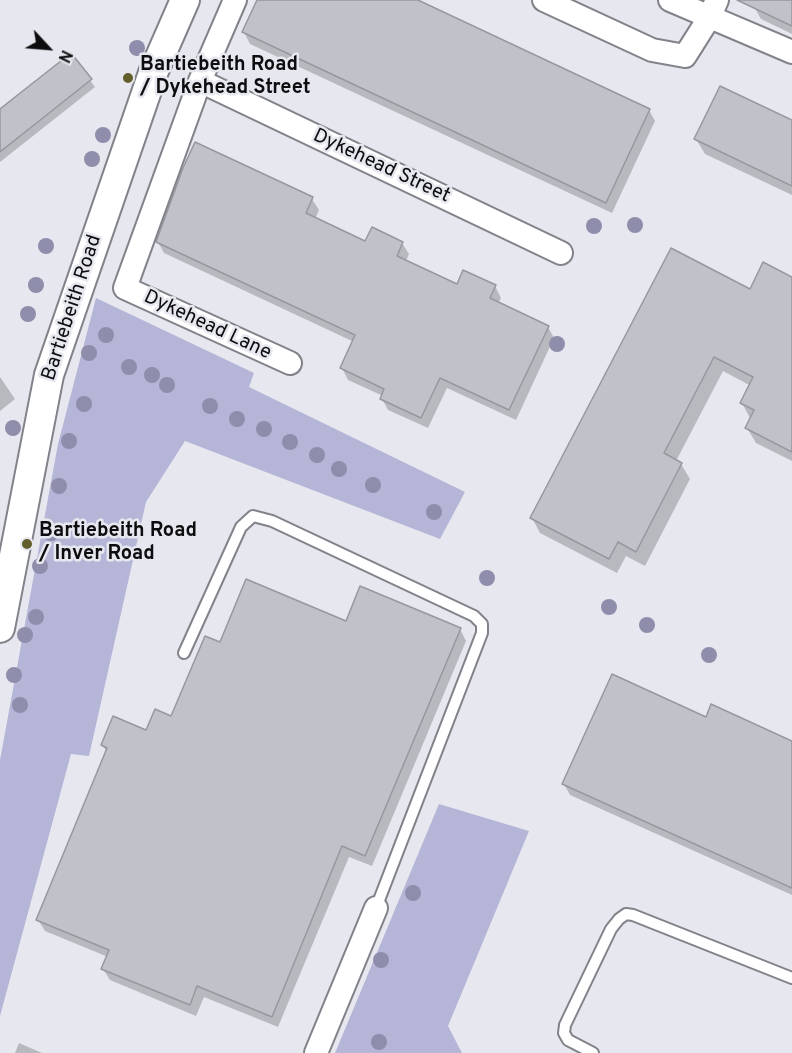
<!DOCTYPE html>
<style>
body{margin:0}
#map{position:relative;width:792px;height:1053px;overflow:hidden;background:#e7e8ef;font-family:Overpass,sans-serif}
canvas{display:block}
.north{position:absolute;left:18px;top:18px;width:60px;height:60px;-webkit-text-stroke:4px #e7e8ef;paint-order:stroke;rotate:116deg;font-size:16px;font-weight:700;line-height:24px;text-align:center;color:#0d0d0f}
.north::after{content:'';display:block;margin:auto;width:21px;height:27px;background:#0d0d0f;clip-path:polygon(50% 0,100% 100%,50% 72%,0 100%)}
</style>
<div id="map">
<canvas width="792" height="1053"></canvas>
<div class="north">N</div>
</div>
<script>
const ctx = document.querySelector('canvas').getContext('2d');
ctx.lineJoin = 'round';
function fillPath(path, color) { ctx.fillStyle = color; ctx.fill(path, 'evenodd'); }
const shape = rows => new Path2D(rows.map(r => 'M' + r).join(''));
function stroke(path, color, width, dash) { ctx.strokeStyle = color; ctx.lineWidth = width; ctx.lineCap = dash ? 'butt' : 'round'; ctx.setLineDash(dash || []); ctx.stroke(path); }
function drawText(font, color, halo, rows, align = 'center') {
  ctx.font = font + ' Overpass,sans-serif'; ctx.lineWidth = 5; ctx.setLineDash([]); ctx.textBaseline = 'middle'; ctx.strokeStyle = halo; ctx.fillStyle = color; for (const [text, x, y, turn = 0] of rows) {
    ctx.save(); ctx.translate(x, y); ctx.rotate((+turn || 0) * Math.PI / 180); ctx.textAlign = isNaN(turn) ? turn : align; if (halo) ctx.strokeText(text, 0, 0); ctx.fillText(text, 0, 0); ctx.restore();
  }
}
const green = shape([
 [96,298,254,373,249,387,465,492,440,539,185,441,146,502,89,756,71,754,0,1016,0,760,58,444],
 [439,804,529,831,448,1026,462,1053,335,1053]
]);
const shadow = shape([
 [259,0,415,0,649,110,655,121,612,213,250,44,244,32],
 [758,0,792,0,792,34,761,19,754,7],
 [90,80,95,87,0,162,0,111],
 [792,122,792,195,705,154,696,139],
 [312,199,319,210,315,219,366,243,402,243,409,254,406,261,458,286,495,286,501,298,498,304,548,327,554,338,516,420,447,388,428,428,388,410,382,399,383,396,348,380,342,368,354,342,164,253,158,242],
 [750,291,792,302,792,461,756,443,747,428,750,418,742,403,751,386,723,371,676,461,681,464,690,479,645,566,626,556,617,573,540,533,532,518],
 [0,377,15,399,0,411],
 [346,623,460,629,466,641,372,866,349,857,278,1027,204,997,196,1016,110,980,103,969,108,957,45,931,38,920,107,752,102,745,147,732,172,718,221,644],
 [706,719,792,743,792,895,570,795,564,784],
 [19,1043,42,1053,15,1053]
]);
const building = shape([
 [257,0,418,0,650,109,606,203,242,32,257,0],
 [737,0,792,0,792,26,737,0],
 [71,53,92,79,0,152,0,109,71,53],
 [720,86,792,120,792,186,694,139,720,86],
 [195,142,313,197,306,213,365,241,372,227,403,242,397,256,457,284,463,270,496,285,490,298,549,326,509,410,440,378,421,418,380,399,384,389,340,368,355,335,156,242,183,168,195,142],
 [671,248,750,289,763,262,792,277,792,452,745,428,754,410,740,403,753,377,714,357,664,453,682,463,636,552,618,542,609,559,530,518,671,248],
 [246,579,346,621,360,586,461,628,365,856,342,846,272,1017,197,986,190,1005,101,969,109,950,36,920,107,748,101,745,113,716,146,730,155,709,171,716,205,636,220,642,246,579],
 [612,674,706,717,711,704,792,741,792,888,562,784,612,674]
]);
const service = shape([
 [184,653,241,527,253,516,272,521,474,616,482,624,482,633,376,908],
 [593,1053,568,1040,564,1033,565,1025,611,929,619,919,626,914,633,915,792,978]
]);
const minor = shape([
 [235,0,200,81,125,288,290,363],
 [544,0,652,50,685,56,709,18,717,0],
 [670,0,792,52],
 [200,81,561,253],
 [316,1053,376,908]
]);
const tertiary = shape([
 [0,628,49,375,153,73,185,0]
]);
const trees = [
 [137,48],
 [103,135],
 [92,159],
 [635,225],
 [594,226],
 [46,246],
 [36,285],
 [28,314],
 [106,335],
 [557,344],
 [89,353],
 [129,367],
 [152,375],
 [167,385],
 [84,404],
 [210,406],
 [237,419],
 [13,428],
 [264,429],
 [69,441],
 [290,442],
 [317,455],
 [339,469],
 [373,485],
 [59,486],
 [434,512],
 [51,533],
 [40,566],
 [487,578],
 [609,607],
 [36,617],
 [647,625],
 [25,635],
 [709,655],
 [14,675],
 [20,705],
 [413,893],
 [381,960],
 [379,1042]
];
const markers = [
 [128,78,6,"#635e2b"],
 [27,544,6,"#635e2b"]
];
const poiNames = [
 ["Bartiebeith Road",140,66],
 ["/ Dykehead Street",140,89],
 ["Bartiebeith Road",39,532],
 ["/ Inver Road",39,555]
];
const streetNames = [
 ["Dykehead Street",381,167,25],
 ["Bartiebeith Road",73,308,-72],
 ["Dykehead Lane",207,326,25]
];
fillPath(green, '#b4b5d7');
fillPath(shadow, '#0003');
fillPath(building, '#c1c1c9');
stroke(building, '#97979e', 1.5);
stroke(service, '#82838a', 14);
stroke(minor, '#82838a', 26);
stroke(tertiary, '#82838a', 32);
stroke(service, '#fff', 10);
stroke(minor, '#fff', 22);
stroke(tertiary, '#fff', 28);
ctx.fillStyle = '#8e8dab';
for (const [x, y] of trees) { ctx.beginPath(); ctx.arc(x, y, 8, 0, 2 * Math.PI); ctx.fill(); }
for (const [x, y, r, color] of markers) { const dot = new Path2D(); dot.arc(x, y, r, 0, 2 * Math.PI); ctx.fillStyle = color; ctx.fill(dot); stroke(dot, '#e7e8ef', 2); }
drawText('bold 20px', '#0d0d0f', '#e7e8ef', poiNames, 'left');
drawText('20px', '#0d0d0f', '#e7e8ef', streetNames);
</script>
